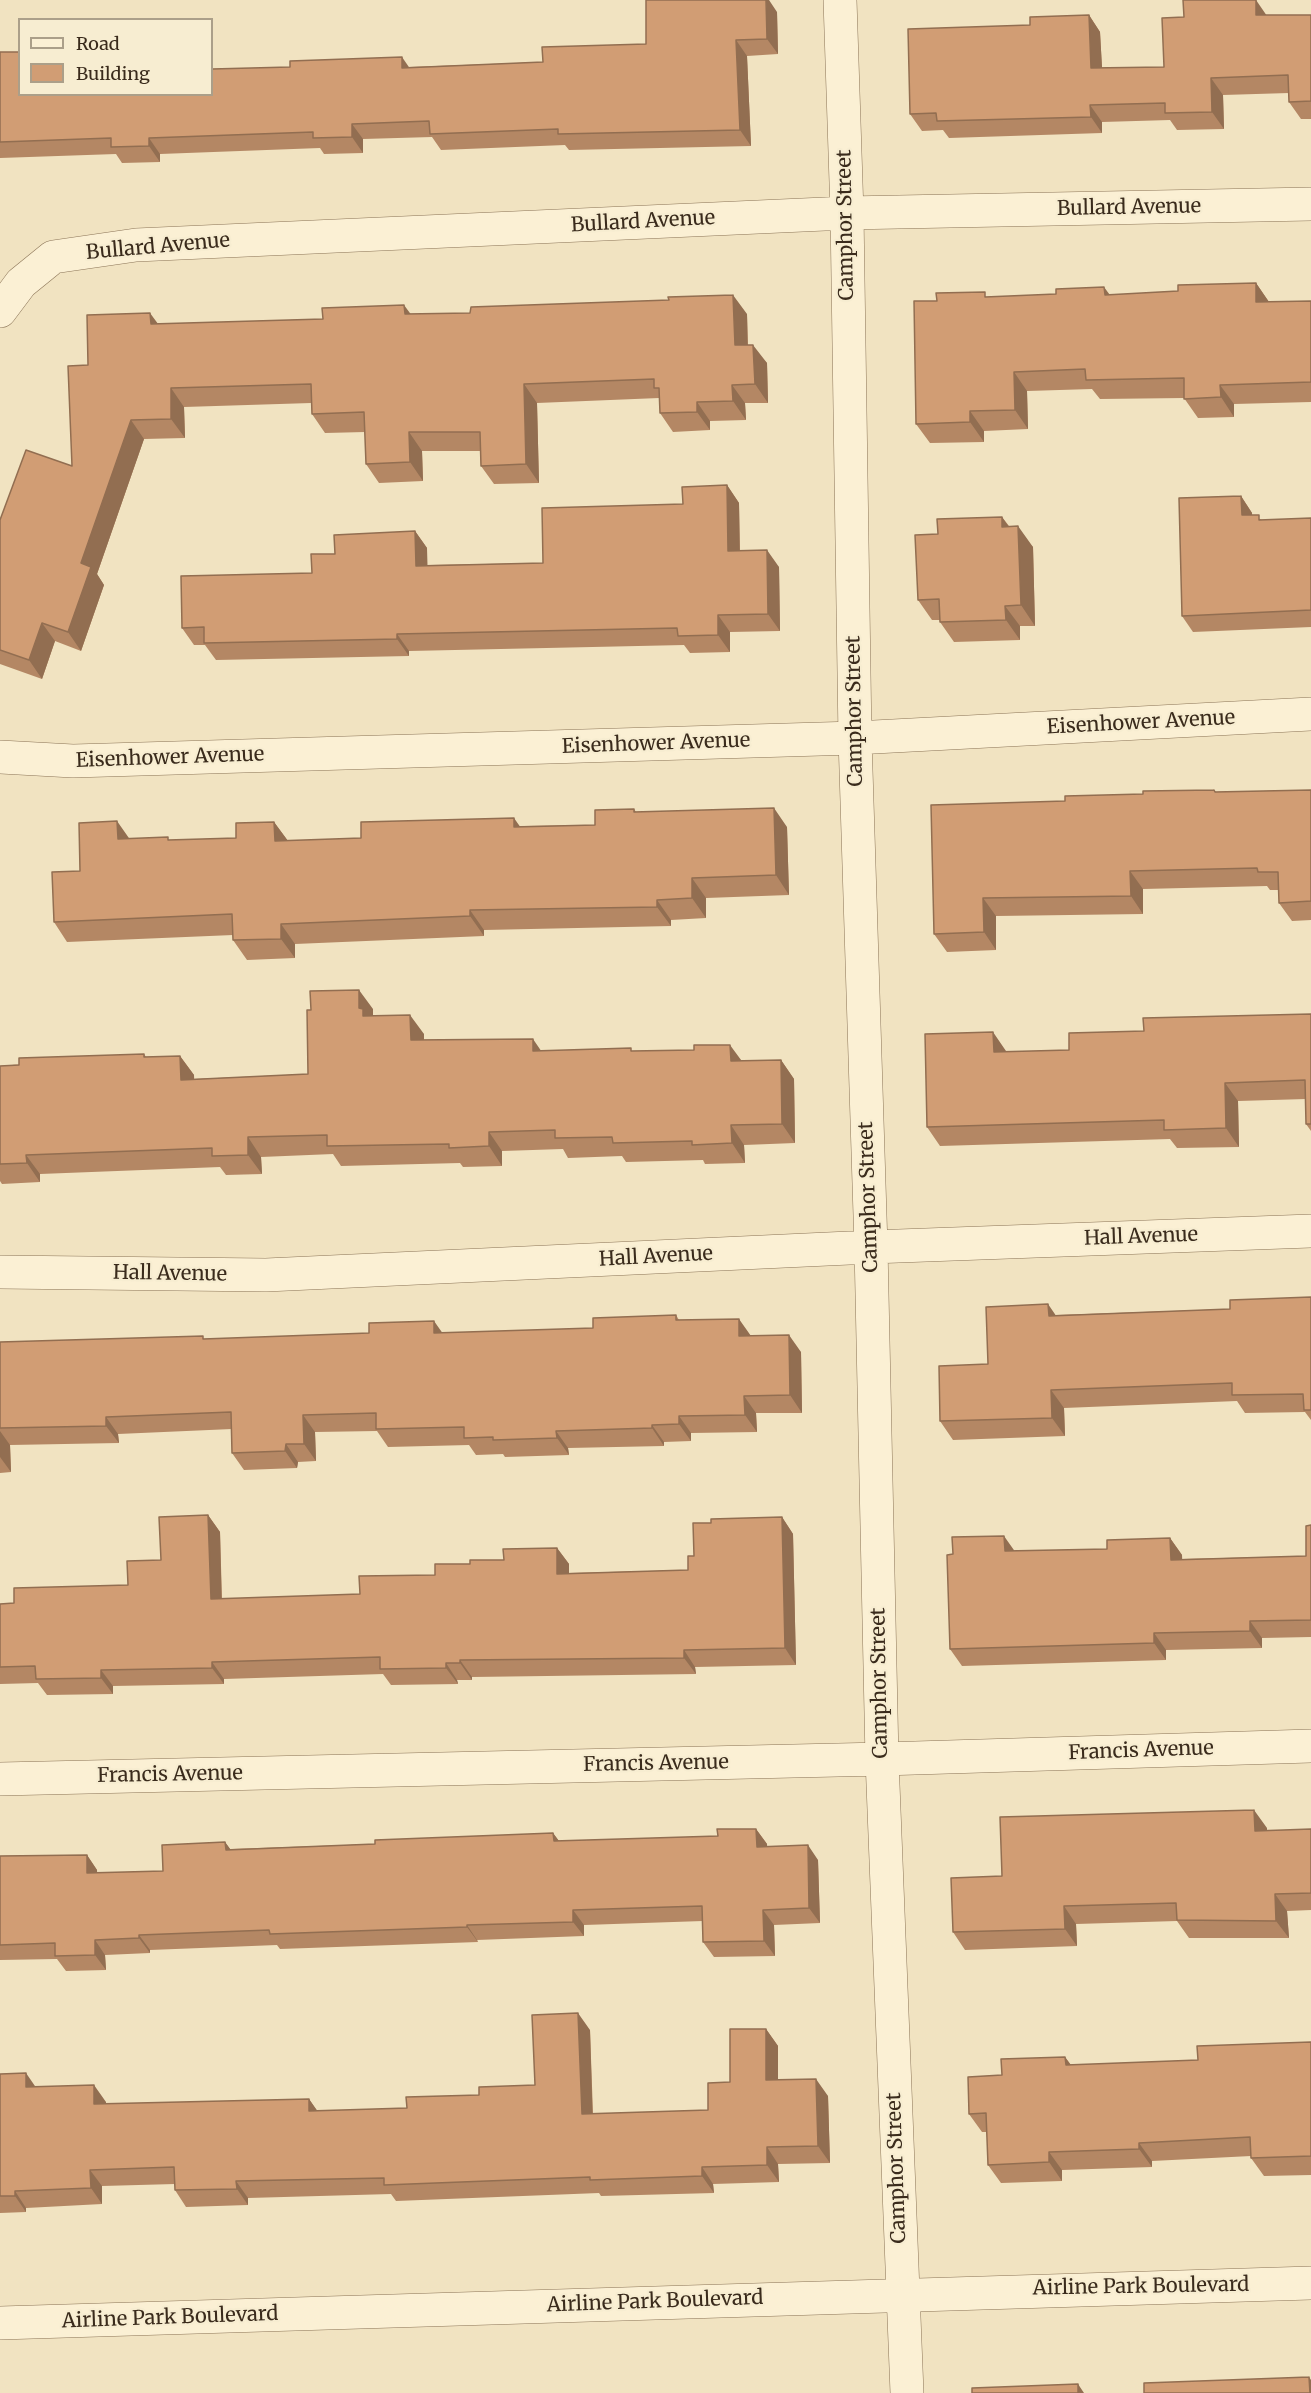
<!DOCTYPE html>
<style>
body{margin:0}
#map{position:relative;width:1311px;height:2393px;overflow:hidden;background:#f1e3c1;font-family:Merriweather,serif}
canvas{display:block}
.legend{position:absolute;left:18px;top:18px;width:195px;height:78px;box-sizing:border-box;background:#f7edd1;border:2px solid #ab9f89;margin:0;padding:8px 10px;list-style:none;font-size:18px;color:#3a2b1c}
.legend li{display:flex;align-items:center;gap:12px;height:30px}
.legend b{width:30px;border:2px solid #ab9f89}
</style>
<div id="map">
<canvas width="1311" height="2393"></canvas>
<ul class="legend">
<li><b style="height:8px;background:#fbf0d4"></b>Road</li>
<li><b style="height:16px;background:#d19d74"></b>Building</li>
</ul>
</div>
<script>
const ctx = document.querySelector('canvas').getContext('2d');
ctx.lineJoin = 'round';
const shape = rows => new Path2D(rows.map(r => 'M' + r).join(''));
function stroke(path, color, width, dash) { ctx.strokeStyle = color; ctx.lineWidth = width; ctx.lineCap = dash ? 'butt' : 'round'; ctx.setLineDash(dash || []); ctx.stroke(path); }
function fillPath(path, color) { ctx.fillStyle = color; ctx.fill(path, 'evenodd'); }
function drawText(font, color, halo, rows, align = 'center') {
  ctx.font = font + ' Merriweather,serif'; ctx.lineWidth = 4.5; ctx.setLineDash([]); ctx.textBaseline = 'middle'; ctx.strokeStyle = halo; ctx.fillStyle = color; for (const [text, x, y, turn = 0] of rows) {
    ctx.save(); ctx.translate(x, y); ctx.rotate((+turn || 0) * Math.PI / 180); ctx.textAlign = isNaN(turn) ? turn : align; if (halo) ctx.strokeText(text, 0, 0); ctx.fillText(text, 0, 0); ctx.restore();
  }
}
const minor = shape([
 [840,0,847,213,855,738,871,1247,882,1759,907,2393],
 [0,311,21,283,53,257,136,245,847,213,1311,204],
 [0,757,73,761,855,738,1311,714],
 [0,1272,266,1275,871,1247,1311,1231],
 [0,1779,882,1759,1311,1746]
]);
const tertiary = shape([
 [0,2323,1311,2283]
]);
const wall = shape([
 [777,12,778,54,747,56,751,146,569,150,565,145,441,150,432,137,363,139,363,153,324,154,320,148,160,154,160,162,122,163,116,154,0,158,0,52,20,94,409,67,543,62,646,44],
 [1089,15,1100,32,1102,68,1164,67,1267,15,1311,15,1311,119,1301,119,1289,102,1289,93,1223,95,1224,129,1177,130,1170,120,1102,122,1102,133,949,138,943,130,922,131,910,114,1030,25],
 [1256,283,1269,302,1311,301,1311,402,1234,404,1234,417,1198,418,1184,398,1100,399,1092,389,1027,391,1028,429,984,431,984,442,930,443,916,424,937,301,989,297,1110,295,1178,291],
 [411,314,747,314,748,345,767,363,768,403,745,403,746,420,710,421,710,430,673,432,660,413,659,398,537,403,539,483,494,484,481,466,480,451,422,451,423,481,379,483,366,464,365,432,325,433,312,414,311,403,184,407,185,438,144,439,97,574,104,585,81,651,55,641,42,679,0,664,0,520,72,466,88,365,158,324,323,319],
 [727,485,739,503,740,551,779,567,780,631,730,632,730,652,690,653,684,645,409,651,409,656,216,660,205,645,194,645,182,628,312,573,335,554,415,531,427,548,427,565,543,563],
 [1241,496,1252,513,1252,515,1262,520,1311,518,1311,627,1193,632,1182,616],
 [1002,517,1009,526,1033,547,1035,626,1020,626,1020,640,954,642,940,622,940,620,932,620,918,600,938,534],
 [1214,790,1216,792,1311,790,1311,920,1292,921,1279,903,1279,890,1270,890,1267,886,1143,889,1143,914,996,916,996,950,947,952,934,934,1065,801,1143,794],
 [634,809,636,812,787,827,789,895,706,898,706,918,671,920,671,926,484,930,484,936,295,944,295,958,247,960,233,940,233,935,67,942,54,922,80,871,129,839,170,840,236,838,274,822,288,841,361,838,520,826,595,825],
 [373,1009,373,1016,424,1034,424,1040,541,1051,633,1051,742,1061,781,1060,794,1079,795,1143,744,1145,745,1163,705,1164,703,1160,626,1162,622,1156,568,1158,563,1149,502,1151,502,1166,463,1167,460,1163,341,1166,333,1154,261,1157,262,1174,226,1175,220,1167,40,1174,40,1182,2,1184,0,1181,0,1066,144,1054,146,1057,180,1056,194,1075,194,1079,308,1074],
 [1311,1014,1311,1131,1306,1124,1306,1099,1238,1101,1239,1147,1177,1148,1170,1139,940,1146,927,1127,1006,1051,1006,1052,1069,1050,1144,1031],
 [1311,1297,1311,1420,1305,1412,1245,1413,1237,1401,1064,1408,1065,1436,953,1440,940,1421,988,1364,1056,1315,1230,1309],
 [676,1315,679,1320,751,1336,801,1352,802,1413,756,1413,757,1432,691,1433,691,1441,664,1442,664,1446,568,1448,569,1455,505,1457,503,1454,476,1455,469,1445,388,1447,377,1431,315,1432,316,1461,298,1462,297,1468,244,1470,232,1453,232,1429,118,1434,119,1443,10,1445,11,1472,0,1473,0,1342,205,1339,442,1333,593,1328],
 [208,1515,220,1532,222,1599,360,1594,435,1575,470,1564,504,1560,557,1548,569,1564,569,1573,688,1570,694,1556,711,1523,782,1517,793,1534,796,1665,695,1667,696,1674,472,1677,472,1680,457,1680,458,1684,391,1685,383,1674,224,1679,224,1684,113,1686,113,1694,47,1695,38,1683,0,1684,0,1604,14,1603,128,1585,161,1560],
 [1311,1525,1311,1637,1262,1638,1262,1648,1166,1650,1166,1660,962,1666,950,1649,953,1554,1015,1551,1107,1549,1170,1538,1182,1555,1182,1559,1306,1556],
 [1267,1828,1267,1831,1311,1829,1311,1910,1287,1911,1289,1938,1189,1938,1177,1921,1076,1924,1077,1946,965,1950,953,1932,1002,1876],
 [756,1829,767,1844,767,1846,818,1860,820,1923,774,1925,775,1956,714,1957,703,1942,703,1921,584,1925,584,1936,477,1940,478,1942,280,1949,277,1945,150,1950,150,1953,105,1955,106,1970,66,1971,57,1959,0,1960,0,1856,87,1855,97,1870,97,1873,163,1871,225,1842,230,1849,375,1844,553,1833,559,1841,718,1836],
 [766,2029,778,2046,778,2080,828,2096,830,2163,778,2164,779,2182,713,2184,714,2193,601,2196,599,2193,396,2201,391,2194,248,2198,248,2205,186,2207,175,2190,175,2184,102,2186,102,2204,26,2208,26,2212,0,2213,0,2074,35,2087,106,2102,106,2104,309,2099,317,2111,407,2108,535,2085,590,2030,593,2114,708,2110,730,2082],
 [1311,2042,1311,2175,1264,2176,1251,2158,1251,2156,1152,2161,1152,2167,1062,2170,1062,2181,1001,2183,988,2165,987,2132,982,2132,969,2114,1002,2075,1065,2057,1071,2065,1198,2060]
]);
const shadedWall = shape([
 [766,0,769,0,777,12,778,54,767,39],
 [1256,0,1267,16,1256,15],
 [1089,15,1100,32,1103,85,1091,68],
 [736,40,747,56,751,146,740,130],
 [402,57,413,73,402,68],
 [1211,78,1223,95,1224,129,1212,112],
 [1090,105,1102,122,1102,133,1091,117],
 [352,124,363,139,363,153,352,137],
 [149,138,160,154,160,162,149,146],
 [1256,283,1269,302,1256,302],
 [1104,287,1118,306,1105,295],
 [733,295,747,314,748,363,735,345],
 [404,305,418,324,405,314],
 [150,313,164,332,151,324],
 [753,345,767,363,768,403,755,384],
 [1014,372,1027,391,1028,429,1015,410],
 [524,384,537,403,539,483,526,464],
 [732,385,745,403,746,420,733,401],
 [1220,385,1234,404,1234,417,1221,397],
 [171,388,184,407,185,438,171,419],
 [697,402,710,421,710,430,697,412],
 [970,411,984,431,984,442,970,422],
 [131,420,144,439,97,574,104,585,81,651,68,632,81,563],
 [409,432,422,451,423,481,410,462],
 [727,485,739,503,740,568,728,551],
 [1241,496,1252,513,1253,531,1242,515],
 [1002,517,1016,537,1002,527],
 [1018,526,1033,547,1035,626,1021,605],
 [415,531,427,548,428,583,416,566],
 [767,550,779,567,780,631,768,614],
 [1005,606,1020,626,1020,640,1006,620],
 [718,615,730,632,730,652,718,635],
 [42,623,55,641,42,679,29,660],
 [397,634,409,651,409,656,397,639],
 [774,808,787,827,789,895,776,875],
 [514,818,528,838,514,827],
 [117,821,131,841,118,839],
 [274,822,288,841,275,841],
 [1130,871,1143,889,1143,914,1131,896],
 [692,878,706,898,706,918,692,898],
 [983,898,996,916,996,950,984,932],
 [657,900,671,920,671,926,657,907],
 [470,910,484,930,484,936,470,916],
 [281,924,295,944,295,958,281,939],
 [359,990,373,1009,373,1023,363,1016,359,1008],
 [410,1015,424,1034,424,1059,411,1040],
 [993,1032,1006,1051,1007,1071,994,1052],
 [533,1039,546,1058,533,1051],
 [730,1045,744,1064,731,1061],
 [180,1056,194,1075,195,1099,181,1080],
 [781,1060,794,1079,795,1143,782,1124],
 [1225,1083,1238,1101,1239,1147,1226,1128],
 [731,1125,744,1145,745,1163,732,1143],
 [489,1132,502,1151,502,1166,489,1146],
 [248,1137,261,1157,262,1174,248,1155],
 [26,1155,40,1174,40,1182,27,1163],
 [1048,1304,1061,1323,1049,1316],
 [739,1319,751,1336,739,1336],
 [434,1321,446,1338,434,1333],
 [789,1335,801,1352,802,1413,790,1395],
 [1051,1390,1064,1408,1065,1436,1052,1418],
 [744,1396,756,1413,757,1432,745,1415],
 [303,1415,315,1432,316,1461,304,1444],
 [679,1416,691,1433,691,1441,679,1424],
 [106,1417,118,1434,119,1443,106,1426],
 [652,1425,664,1442,664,1446,652,1428],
 [0,1431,10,1445,11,1472,0,1457],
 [556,1431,568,1448,569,1455,557,1438],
 [286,1444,298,1462,297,1468,285,1451],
 [208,1515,220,1532,222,1616,211,1599],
 [782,1517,793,1534,796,1665,785,1648],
 [1004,1536,1016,1553,1005,1551],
 [1170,1538,1182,1555,1183,1577,1171,1560],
 [557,1548,569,1564,569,1590,557,1574],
 [1250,1621,1262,1638,1262,1648,1250,1631],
 [1154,1633,1166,1650,1166,1660,1154,1643],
 [684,1650,695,1667,696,1674,684,1658],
 [460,1660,472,1677,472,1680,460,1663],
 [212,1662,224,1679,224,1684,212,1668],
 [446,1663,457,1680,458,1684,446,1668],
 [101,1670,113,1686,113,1694,101,1678],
 [1254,1810,1267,1828,1267,1849,1255,1831],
 [756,1829,767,1844,768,1862,757,1847],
 [553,1833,564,1848,554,1841],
 [225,1842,236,1857,226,1850],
 [808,1845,818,1860,820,1923,809,1908],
 [87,1855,97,1870,98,1888,87,1873],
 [1275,1894,1287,1911,1289,1938,1276,1921],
 [1064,1906,1076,1924,1077,1946,1065,1929],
 [573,1910,584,1925,584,1936,573,1922],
 [763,1910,774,1925,775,1956,764,1941],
 [467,1925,477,1940,478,1942,467,1927],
 [139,1935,150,1950,150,1953,139,1938],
 [95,1940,105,1955,106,1970,95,1955],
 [578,2013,590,2030,593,2130,582,2114],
 [766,2029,778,2046,778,2097,766,2080],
 [1065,2057,1078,2075,1066,2065],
 [26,2073,37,2089,26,2087],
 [816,2079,828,2096,830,2163,818,2146],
 [94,2085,106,2102,106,2121,94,2104],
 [309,2099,321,2116,309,2111],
 [1139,2143,1152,2161,1152,2167,1139,2149],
 [767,2147,778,2164,779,2182,767,2165],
 [1049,2152,1062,2170,1062,2181,1049,2162],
 [702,2167,713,2184,714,2193,702,2176],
 [90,2170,102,2186,102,2204,91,2188],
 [236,2181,248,2198,248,2205,237,2189],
 [15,2191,26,2208,26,2212,15,2196],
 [1309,2377,1311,2380,1311,2393,1310,2393],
 [1078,2384,1084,2393,1078,2393]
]);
const building = shape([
 [646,0,766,0,767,39,736,40,740,130,558,134,558,129,430,134,429,121,352,124,352,137,313,138,313,132,149,138,149,146,111,147,111,138,0,142,0,52,20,52,20,94,212,94,212,69,290,67,290,61,402,57,402,68,543,62,542,47,646,44,646,0],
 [1183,0,1256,0,1256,15,1311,15,1311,101,1289,102,1288,75,1211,78,1212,112,1165,113,1165,103,1090,105,1091,117,937,121,936,113,910,114,908,29,1030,25,1030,17,1089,15,1091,68,1164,67,1162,18,1184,17,1183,0],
 [1256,283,1256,302,1311,301,1311,382,1220,385,1221,397,1184,399,1184,378,1086,380,1085,369,1014,372,1015,410,970,411,970,422,916,424,914,301,937,301,936,293,985,292,985,297,1056,294,1056,289,1104,287,1105,295,1178,291,1178,285,1256,283],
 [733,295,735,345,753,345,755,384,732,385,733,401,697,402,697,412,660,413,659,388,654,388,654,379,524,384,526,464,481,466,480,432,409,432,410,462,366,464,364,412,312,414,311,384,171,388,171,419,131,420,81,563,91,567,68,632,42,623,29,660,0,650,0,520,26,450,72,466,68,366,88,365,87,315,150,313,151,324,323,319,322,308,404,305,405,314,470,313,471,307,669,300,668,297,733,295],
 [727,485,728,551,767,550,768,614,718,615,718,635,678,636,677,628,397,634,397,639,204,643,204,627,182,628,181,576,312,573,311,554,335,554,334,535,415,531,416,566,543,563,542,508,683,504,682,487,727,485],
 [1241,496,1242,515,1259,515,1259,520,1311,518,1311,610,1182,616,1179,498,1241,496],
 [1002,517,1002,527,1018,526,1021,605,1005,606,1006,620,940,622,939,599,918,600,915,535,938,534,937,519,1002,517],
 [1214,790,1215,792,1311,790,1311,901,1279,903,1278,872,1258,872,1257,868,1130,871,1131,896,983,898,984,932,934,934,931,805,1065,801,1065,796,1143,794,1143,791,1214,790],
 [774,808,776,875,692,878,692,898,657,900,657,907,470,910,470,916,281,924,281,939,233,940,232,914,54,922,52,872,80,871,79,823,117,821,118,839,168,837,168,840,236,838,236,823,274,822,275,841,361,838,361,822,514,818,514,827,595,825,595,810,634,809,634,812,774,808],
 [359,990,359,1008,363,1009,363,1016,410,1015,411,1040,533,1039,533,1051,631,1048,631,1051,694,1050,694,1045,730,1045,731,1061,781,1060,782,1124,731,1125,732,1143,692,1145,692,1141,613,1143,612,1137,555,1138,555,1130,489,1132,489,1146,449,1148,449,1144,327,1146,327,1135,248,1137,248,1155,212,1156,212,1148,26,1155,27,1163,0,1164,0,1066,19,1065,19,1058,144,1054,144,1057,180,1056,181,1080,308,1074,307,1010,311,1010,310,991,359,990],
 [1311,1014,1311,1124,1306,1124,1305,1080,1225,1083,1226,1128,1164,1130,1164,1120,927,1127,925,1034,993,1032,994,1052,1069,1050,1069,1033,1144,1031,1143,1018,1311,1014],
 [1311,1297,1311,1410,1304,1410,1303,1394,1232,1395,1232,1383,1051,1390,1052,1418,940,1421,939,1366,988,1364,986,1307,1048,1304,1049,1316,1230,1309,1230,1300,1311,1297],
 [676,1315,676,1320,739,1319,739,1336,789,1335,790,1395,744,1396,745,1415,679,1416,679,1424,652,1425,652,1428,556,1431,557,1438,493,1440,493,1437,464,1438,464,1427,376,1429,376,1413,303,1415,304,1444,286,1444,285,1451,232,1453,231,1412,106,1417,106,1426,0,1428,0,1342,203,1336,203,1339,369,1333,369,1323,434,1321,434,1333,593,1328,593,1318,676,1315],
 [208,1515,211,1599,360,1594,359,1576,435,1575,435,1564,470,1564,470,1560,504,1560,503,1549,557,1548,557,1574,688,1570,688,1556,694,1556,693,1523,711,1523,711,1519,782,1517,785,1648,684,1650,684,1658,460,1660,460,1663,446,1663,446,1668,380,1669,380,1657,212,1662,212,1668,101,1670,101,1678,36,1679,35,1666,0,1667,0,1604,14,1603,14,1588,128,1585,127,1561,161,1560,159,1517,208,1515],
 [1311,1525,1311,1620,1250,1621,1250,1631,1154,1633,1154,1643,950,1649,947,1555,953,1554,952,1537,1004,1536,1005,1551,1107,1549,1107,1540,1170,1538,1171,1560,1306,1556,1306,1526,1311,1525],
 [1254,1810,1255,1831,1311,1829,1311,1893,1275,1894,1276,1921,1177,1920,1176,1903,1064,1906,1065,1929,953,1932,951,1878,1002,1876,1000,1817,1254,1810],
 [717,1829,756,1829,757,1847,808,1845,809,1908,763,1910,764,1941,703,1942,702,1906,573,1910,573,1922,467,1925,467,1927,270,1934,269,1930,139,1935,139,1938,95,1940,95,1955,55,1956,55,1943,0,1945,0,1856,87,1855,87,1873,163,1871,162,1845,225,1842,226,1850,375,1844,375,1840,553,1833,554,1841,718,1836,717,1829],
 [578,2013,582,2114,708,2110,708,2083,730,2082,730,2029,766,2029,766,2080,816,2079,818,2146,767,2147,767,2165,702,2167,702,2176,590,2180,590,2177,384,2185,384,2178,236,2181,237,2189,175,2190,174,2167,90,2170,91,2188,15,2191,15,2196,0,2196,0,2074,26,2073,26,2087,94,2085,94,2104,309,2099,309,2111,407,2108,406,2097,479,2095,479,2087,535,2085,532,2015,578,2013],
 [1311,2042,1311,2156,1251,2158,1250,2137,1139,2143,1139,2149,1049,2152,1049,2162,988,2165,986,2113,969,2114,968,2077,1002,2075,1001,2059,1065,2057,1066,2065,1198,2060,1197,2046,1311,2042],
 [1309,2377,1310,2393,1144,2393,1144,2383,1309,2377],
 [1078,2384,1078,2393,972,2393,972,2388,1078,2384]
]);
const streetNames = [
 ["Bullard Avenue",1129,208,-1],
 ["Bullard Avenue",643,222,-3],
 ["Camphor Street",846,225,-91],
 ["Bullard Avenue",158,247,-5],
 ["Camphor Street",855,711,-91],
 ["Eisenhower Avenue",1141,723,-3],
 ["Eisenhower Avenue",656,744,-2],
 ["Eisenhower Avenue",170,758,-2],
 ["Camphor Street",869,1197,-92],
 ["Hall Avenue",1141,1237,-2],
 ["Hall Avenue",656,1257,-3],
 ["Hall Avenue",170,1274,1],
 ["Camphor Street",880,1683,-91],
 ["Francis Avenue",1141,1751,-2],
 ["Francis Avenue",656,1764,-1],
 ["Francis Avenue",170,1775,-1],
 ["Camphor Street",897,2168,-92],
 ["Airline Park Boulevard",1141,2287,-1],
 ["Airline Park Boulevard",655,2302,-2],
 ["Airline Park Boulevard",170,2318,-2]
];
stroke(minor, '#8b7457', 34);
stroke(tertiary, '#8b7457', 34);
stroke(minor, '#fbf0d4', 33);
stroke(tertiary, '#fbf0d4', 33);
fillPath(wall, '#b48764');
fillPath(shadedWall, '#926e51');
fillPath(building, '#d19d74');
stroke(building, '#926e51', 1.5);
drawText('20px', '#3a2b1c', '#f7edd1', streetNames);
</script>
